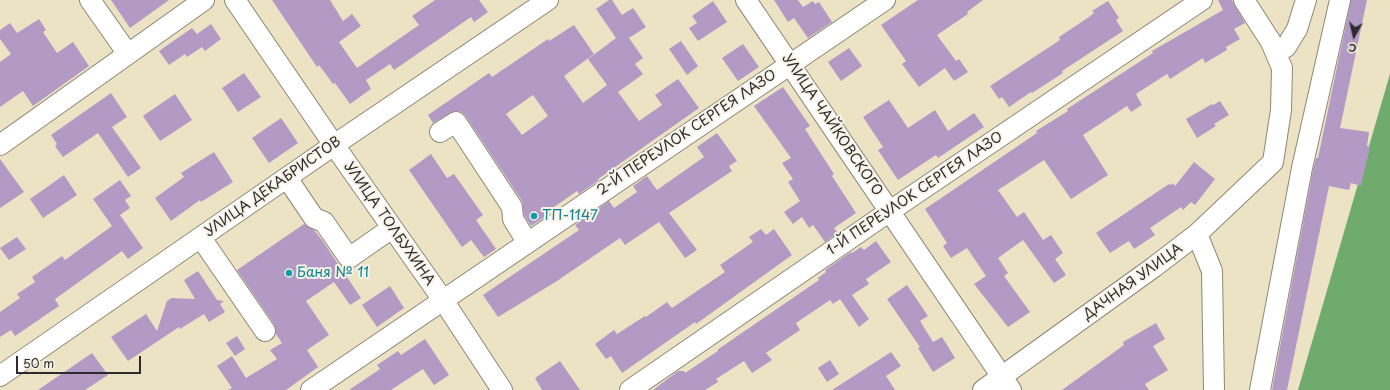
<!DOCTYPE html>
<meta charset="utf-8">
<style>
body{margin:0}
#map{position:relative;width:1390px;height:390px;overflow:hidden;background:#ece3c4;font-family:"Playpen Sans",sans-serif}
canvas{display:block}
.north{position:absolute;left:1334px;top:16px;width:40px;height:40px;-webkit-text-stroke:3px #f7f3e8;paint-order:stroke;rotate:188deg;font-size:11px;font-weight:700;line-height:16px;text-align:center;color:#2b2b2b}
.north::after{content:'';display:block;margin:auto;width:14px;height:18px;background:#2b2b2b;clip-path:polygon(50% 0,100% 100%,50% 72%,0 100%)}
.scale{position:absolute;left:16px;top:356px;width:125px;height:18px;box-sizing:border-box;border:2px solid #2b2b2b;border-top:0;padding-left:5px;font-size:12px;line-height:14px;white-space:nowrap;color:#2b2b2b;-webkit-text-stroke:3px #f7f3e8;paint-order:stroke}
</style>
<div id="map">
<canvas width="1390" height="390"></canvas>
<div class="north">С</div>
<div class="scale">50 m</div>
</div>
<script>
const ctx = document.querySelector('canvas').getContext('2d');
ctx.lineJoin = 'round';
function fillPath(path, color) { ctx.fillStyle = color; ctx.fill(path, 'evenodd'); }
const shape = rows => new Path2D(rows.map(r => 'M' + r).join(''));
function stroke(path, color, width, dash) { ctx.strokeStyle = color; ctx.lineWidth = width; ctx.lineCap = dash ? 'butt' : 'round'; ctx.setLineDash(dash || []); ctx.stroke(path); }
function drawText(font, color, halo, rows, align = 'center') {
  ctx.font = font + ' "Playpen Sans",sans-serif'; ctx.lineWidth = 4; ctx.setLineDash([]); ctx.textBaseline = 'middle'; ctx.strokeStyle = halo; ctx.fillStyle = color; for (const [text, x, y, turn = 0] of rows) {
    ctx.save(); ctx.translate(x, y); ctx.rotate((+turn || 0) * Math.PI / 180); ctx.textAlign = isNaN(turn) ? turn : align; if (halo) ctx.strokeText(text, 0, 0); ctx.fillText(text, 0, 0); ctx.restore();
  }
}
const forest = shape([
 [1390,74,1390,390,1298,390]
]);
const building = shape([
 [111,0,169,0,130,28],
 [272,0,330,0,343,21,352,14,361,26,339,42,357,68,419,25,412,16,435,0,479,0,488,12,474,22,471,17,394,70,390,64,366,80,371,89,350,104,335,83,333,84,319,65,317,67],
 [609,0,612,0,622,15,633,8,646,27,629,38,643,58,635,64,643,74,618,92,639,121,662,105,655,95,678,79,699,108,598,179,599,180,579,194,577,191,544,214,545,217,531,226,524,215,522,201,465,115,461,112,455,111,433,123,428,115,489,73,492,77,548,39,549,41,574,25,594,54,564,76,583,103,607,85,588,59,616,38,596,9],
 [533,95,548,116,522,135,506,114],
 [774,0,798,0,803,7,813,1,815,4,819,2,832,22,808,38,794,18,788,22],
 [918,0,983,0,967,12,968,14,937,35,956,61,959,59,968,72,954,81,945,68,919,87,902,64,906,61,881,25],
 [1218,0,1232,0,1233,2,1245,23,1234,29,1240,39,1226,47,1227,50,1205,63,1203,58,1170,79,1167,74,1136,94,1142,105,1131,112,1127,106,1083,135,1108,175,1071,199,1044,160,998,190,1017,217,1024,212,1043,240,1051,235,1063,253,1055,259,1066,275,1054,283,1023,240,998,258,1008,273,1004,276,1030,312,1008,327,974,284,986,276,967,248,951,258,943,246,947,243,925,209,1037,133,1036,131,1068,111,1067,109,1153,53,1152,51,1223,10],
 [1351,0,1367,0,1340,128,1369,132,1367,146,1370,147,1361,186,1351,183,1349,190,1329,186,1287,390,1272,390,1313,170,1316,158,1318,158],
 [713,1,727,22,698,41,689,28,697,23,692,16],
 [1108,1,1119,18,1116,20,1123,31,1062,71,1063,73,1032,93,1031,92,1009,107,1002,97,999,99,990,86,1060,40,1059,37,1089,17,1094,13,1092,11],
 [39,19,46,30,43,32,57,53,73,42,89,66,33,106,23,91,0,107,0,62,11,54,0,39,0,30,10,23,17,33],
 [211,24,221,39,205,51,202,47,187,57,185,54,169,65,159,51,192,28,197,34],
 [681,41,698,66,687,75,669,49],
 [743,44,759,67,738,81,722,58],
 [849,48,862,66,841,81,828,62],
 [244,73,261,97,238,112,222,88],
 [783,87,810,126,805,129,834,174,832,176,856,213,834,228,838,233,825,242,813,225,809,228,802,217,793,224,784,212,800,201,788,182,793,179,782,163,791,158,754,106],
 [111,93,127,117,112,127,141,168,128,177,98,133,63,157,55,146,57,144,51,135],
 [175,94,192,120,160,141,143,116],
 [889,100,908,128,935,110,948,131,974,113,984,127,938,158,936,155,898,180,878,150,883,147,863,117],
 [1220,101,1229,115,1214,124,1216,126,1197,138,1186,119,1212,104,1213,105],
 [281,118,298,143,269,163,252,138],
 [717,133,737,161,729,166,732,171,669,213,697,250,685,258,659,222,625,245,620,238,557,281,498,317,483,295,579,230,575,225,609,201,614,208,637,192,633,186,647,176,657,190,704,157,697,147],
 [214,152,233,182,201,202,200,200,171,221,155,198,184,177,181,173],
 [431,154,447,178,454,174,483,215,476,220,496,249,484,257,471,240,462,247,409,170],
 [0,159,24,192,0,208],
 [1194,162,1215,179,1195,205,1191,202,1183,210,1181,207,1150,228,1155,235,1134,249,1129,241,1110,253,1096,233,1169,184,1171,185,1173,183,1175,186],
 [64,175,77,195,43,218,30,199],
 [120,180,131,196,125,200,130,208,120,215,143,248,128,259,122,251,55,299,59,306,15,336,11,330,0,337,0,312,20,298,17,294,35,282,32,277,62,256,65,260,112,226,93,199],
 [304,224,314,230,322,240,361,298,350,305,334,282,306,301,329,335,307,350,318,367,286,390,228,390,232,388,217,366,232,356,246,378,277,359,270,350,282,343,276,334,274,324,237,270],
 [761,229,766,235,774,229,792,255,696,324,695,322,622,373,611,356,606,359,595,344,614,330,617,334,645,316,646,317,667,302,672,308,725,272,720,265,753,242,749,237],
 [17,237,26,249,9,260,0,248],
 [876,241,891,262,866,279,869,284,852,295,869,319,859,327,840,299,833,304,830,300,796,323,800,330,766,353,772,360,752,373,744,361,716,379,718,382,705,390,653,390,678,371,684,371,685,373,718,351,717,350,819,280,818,278,826,272,825,270,851,252,852,253,861,247,864,250],
 [198,271,217,300,224,301,220,304,225,312,209,322,204,314,180,329,179,327,128,361,111,337,146,314,157,331,167,301,171,298,195,299,184,280],
 [907,285,928,316,920,321,933,342,942,337,955,358,933,372,918,348,920,347,887,299],
 [390,286,404,308,377,327,362,305],
 [1156,323,1165,339,1153,346,1168,370,1145,384,1149,390,1062,390,1124,345,1123,342],
 [237,336,245,349,235,356,226,343],
 [425,339,449,375,434,385,423,369,391,390,349,390,380,369,377,365,398,351,401,355],
 [891,352,901,366,886,376,895,390,832,390],
 [92,353,108,375,85,390,38,390],
 [830,360,839,374,827,382,818,368],
 [560,361,580,390,542,390,535,378]
]);
const minor = shape([
 [90,0,128,54],
 [235,0,334,145,443,300,502,390],
 [746,0,1011,390],
 [1244,0,1271,42,1282,68,1281,110,1273,162],
 [1275,51,1286,47,1297,29,1306,0],
 [440,132,456,122,512,207,513,219,527,242],
 [0,145,204,0],
 [287,178,314,218,324,222,349,258,392,228],
 [1197,234,1212,271,1214,390],
 [201,238,265,331],
 [0,376,334,145,548,0],
 [311,390,885,0],
 [630,390,890,211,1202,0],
 [983,390,1154,267,1197,234,1273,162],
 [1260,390,1302,168,1340,0]
]);
const markers = [
 [534,216,4,"#0f9aa8"],
 [289,273,4,"#0f9aa8"]
];
const streetNames = [
 ["УЛИЦА ЧАЙКОВСКОГО",832,125,56],
 ["2-Й ПЕРЕУЛОК СЕРГЕЯ ЛАЗО",687,133,-34],
 ["УЛИЦА ДЕКАБРИСТОВ",273,187,-35],
 ["1-Й ПЕРЕУЛОК СЕРГЕЯ ЛАЗО",915,194,-34],
 ["УЛИЦА ТОЛБУХИНА",389,224,55],
 ["ДАЧНАЯ УЛИЦА",1133,282,-36]
];
const cultureNames = [
 ["ТП-1147",542,216],
 ["Баня № 11",297,273]
];
fillPath(forest, '#6eab6c');
fillPath(building, '#b39ac5');
stroke(minor, '#8c8778', 22);
stroke(minor, '#fff', 20);
for (const [x, y, r, color] of markers) { const dot = new Path2D(); dot.arc(x, y, r, 0, 2 * Math.PI); ctx.fillStyle = color; ctx.fill(dot); stroke(dot, '#f7f3e8', 1.5); }
drawText('14px', '#2b2b2b', '#f7f3e8', streetNames);
drawText('14px', '#0d838f', '#f7f3e8', cultureNames, 'left');
</script>
